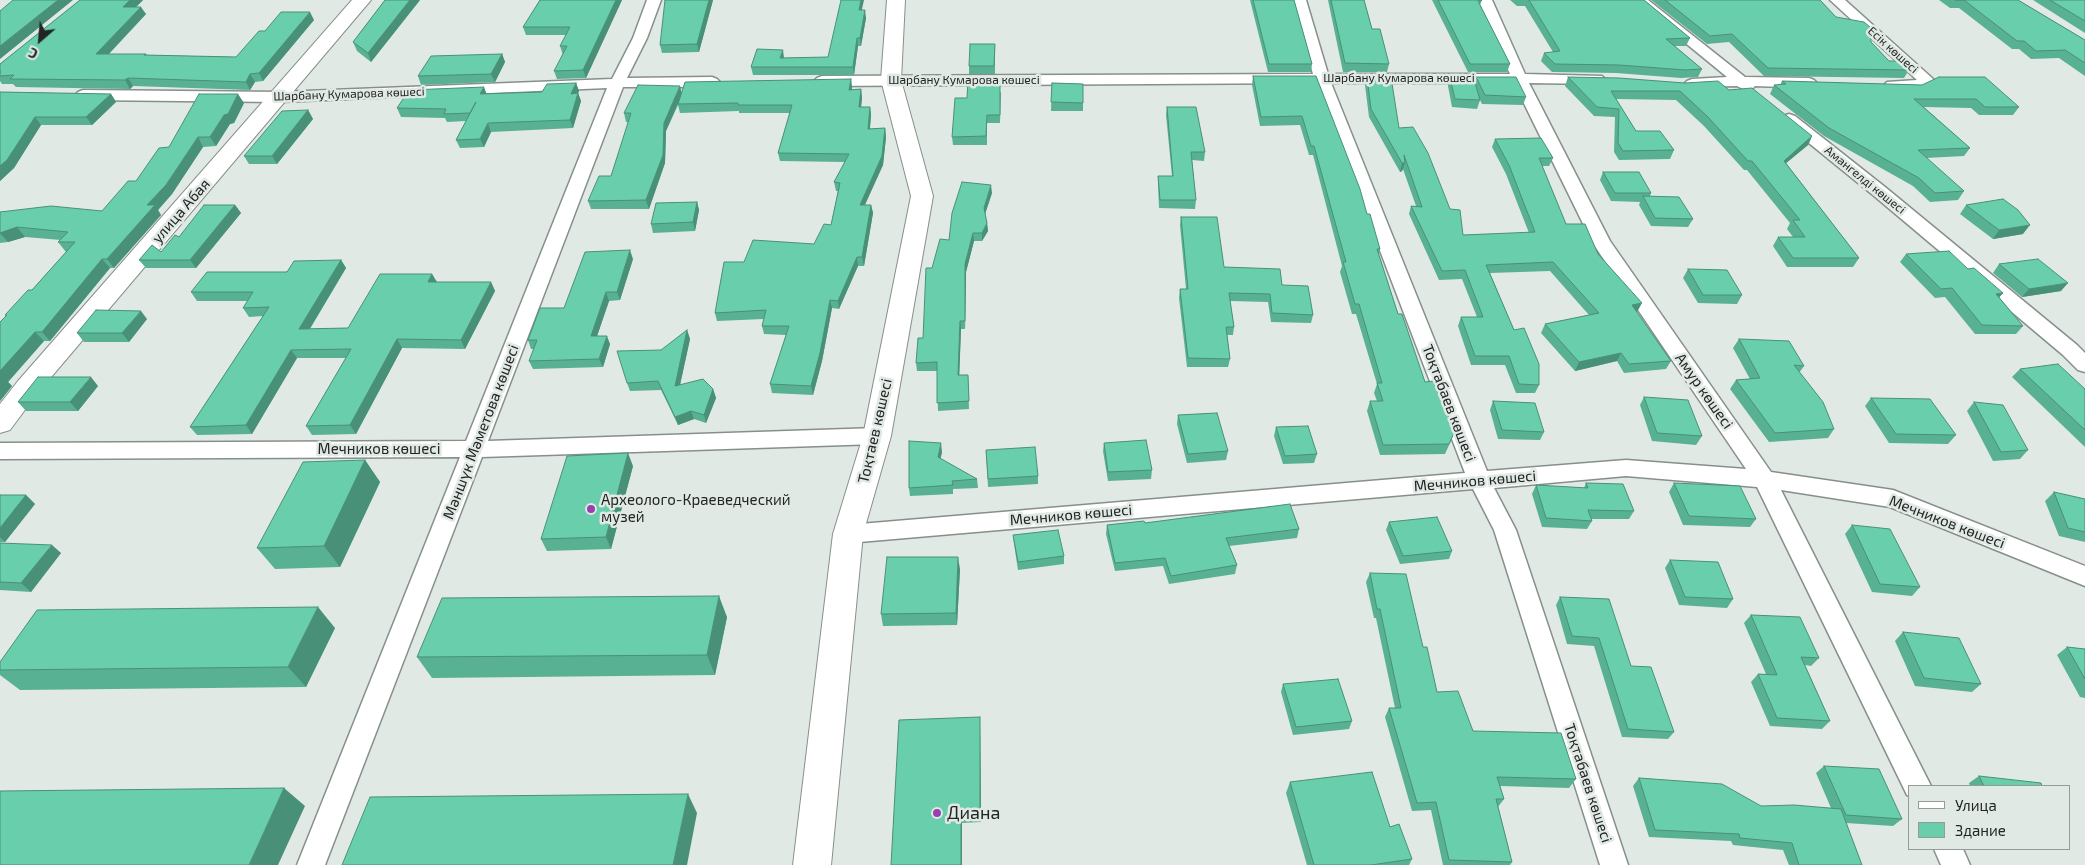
<!DOCTYPE html>
<meta charset="utf-8">
<style>
body{margin:0}
#map{position:relative;width:2085px;height:865px;overflow:hidden;background:#e1e9e5;font-family:"Exo 2",sans-serif}
canvas{display:block}
.legend{position:absolute;left:1908px;top:785px;width:162px;height:65px;box-sizing:border-box;background:#e1e9e5;border:1px solid #959b97;margin:0;padding:6px 9px;list-style:none;font-size:15px;color:#222523}
.legend li{display:flex;align-items:center;gap:10px;height:25px}
.legend b{width:25px;border:1px solid #959b97}
.north{position:absolute;left:15px;top:15px;width:50px;height:50px;-webkit-text-stroke:4px #e1e9e5;paint-order:stroke;rotate:207deg;font-size:14px;font-weight:700;line-height:20px;text-align:center;color:#222523}
.north::after{content:'';display:block;margin:auto;width:18px;height:22px;background:#222523;clip-path:polygon(50% 0,100% 100%,50% 72%,0 100%)}
</style>
<div id="map">
<canvas width="2085" height="865"></canvas>
<ul class="legend">
<li><b style="height:6px;background:#fff"></b>Улица</li>
<li><b style="height:14px;background:#68ceac"></b>Здание</li>
</ul>
<div class="north">С</div>
</div>
<script>
const ctx = document.querySelector('canvas').getContext('2d');
ctx.lineJoin = 'round';
const shape = rows => new Path2D(rows.map(r => 'M' + r).join(''));
function stroke(path, color, width, dash) { ctx.strokeStyle = color; ctx.lineWidth = width; ctx.lineCap = dash ? 'butt' : 'round'; ctx.setLineDash(dash || []); ctx.stroke(path); }
function fillPath(path, color) { ctx.fillStyle = color; ctx.fill(path, 'evenodd'); }
function drawText(font, color, halo, rows, align = 'center') {
  ctx.font = font + ' "Exo 2",sans-serif'; ctx.lineWidth = 5; ctx.setLineDash([]); ctx.textBaseline = 'middle'; ctx.strokeStyle = halo; ctx.fillStyle = color; for (const [text, x, y, turn = 0] of rows) {
    ctx.save(); ctx.translate(x, y); ctx.rotate((+turn || 0) * Math.PI / 180); ctx.textAlign = isNaN(turn) ? turn : align; if (halo) ctx.strokeText(text, 0, 0); ctx.fillText(text, 0, 0); ctx.restore();
  }
}
const street = shape([
 [647,0,661,0,647,38,627,78,712,77,717,79,720,82,717,85,712,87,623,87,488,441,877,428,885,430,888,436,885,442,877,444,482,457,325,865,297,865,460,457,0,459,0,443,466,441,607,88,280,102,83,100,78,98,75,95,78,92,83,90,280,92,612,79,633,38,647,0],
 [1292,0,1306,0,1328,74,1510,74,1478,0,1492,0,1525,74,1602,76,1605,79,1602,82,1597,84,1529,83,1610,241,1771,472,1893,490,2085,566,2085,586,1890,507,1781,490,1931,786,1909,786,1909,796,1907,795,1757,487,1626,476,1494,488,1516,530,1628,865,1600,865,1494,530,1473,489,848,543,840,540,836,534,840,528,848,525,1465,473,1316,83,822,86,817,84,814,81,817,78,822,76,1313,74,1292,0],
 [1331,83,1514,83,1592,242,1746,469,1626,460,1487,471,1331,83],
 [1633,0,1648,0,1745,77,1809,78,1814,80,1817,83,1814,86,1809,88,1755,86,1752,89,1747,91,1737,86,1687,87,1684,84,1687,81,1692,79,1727,77,1633,0],
 [1830,0,1845,0,1932,78,1935,81,1932,84,1917,91,1887,88,1884,85,1887,82,1917,80,1830,0],
 [1789,114,1795,116,1885,187,2077,345,2085,353,2085,372,2078,370,2063,355,1873,195,1783,122,1781,119,1783,116,1789,114],
 [1934,849,1963,849,1970,865,1941,865,1934,849]
]);
const secondary = shape([
 [352,0,371,0,36,395,10,430,0,433,0,404,18,381,352,0],
 [887,0,905,0,901,80,933,196,891,436,863,534,831,865,793,865,833,534,863,436,911,196,881,80,887,0]
]);
const wall = shape([
 [80,0,143,0,136,7,146,14,109,54,146,54,147,55,236,57,265,31,314,20,263,81,255,82,250,90,133,86,130,89,16,87,13,84,2,84,0,81,0,64],
 [385,0,420,0,371,62,357,51,353,42],
 [622,0,586,78,557,79,554,71,563,55,560,46,566,35,526,35,523,27],
 [713,0,699,52,662,53,660,45],
 [1250,0,1294,0,1312,64,1311,72,1268,72],
 [1328,0,1364,0,1372,29,1389,64,1387,72,1343,72],
 [1432,0,1482,0,1480,5,1510,64,1507,72,1468,72],
 [1510,0,1644,0,1690,38,1686,46,1675,46,1702,69,1698,77,1681,78,1616,73,1552,72,1541,61,1544,53,1553,52,1525,6,1517,6],
 [1651,0,1820,0,1836,17,1871,42,1889,61,1909,70,1904,78,1764,76,1729,42,1707,44],
 [1939,0,2018,0,2085,40,2085,76,2059,58,2031,59,2019,49,2012,49,1959,8,1950,8],
 [2033,0,2085,0,2085,33],
 [862,10,866,18,861,46,858,46,854,75,753,75,751,67,828,57],
 [995,44,995,74,969,74,969,66],
 [502,54,505,62,495,82,421,85,418,76],
 [1253,76,1316,76,1380,249,1379,255,1398,314,1425,382,1451,441,1445,454,1380,455,1367,411,1370,401,1377,401,1374,393,1377,384,1356,314,1352,314,1340,272,1342,266,1313,155,1309,155,1300,125,1260,126,1252,85],
 [1367,77,1450,209,1463,235,1529,233,1506,174,1492,147,1495,139,1553,158,1549,166,1542,166,1566,224,1598,254,1637,312,1636,312,1671,361,1666,369,1624,373,1617,361,1575,371,1541,333,1545,324,1589,315,1550,271,1490,273,1514,330,1539,385,1535,393,1516,393,1505,365,1471,365,1458,326,1461,317,1477,317,1462,279,1439,280,1409,214,1411,206,1416,206,1403,169,1402,171,1400,172,1369,117,1365,85],
 [1476,77,1526,97,1523,105,1482,104,1478,96,1480,100,1477,109,1452,107,1448,86,1450,78,1475,81],
 [1568,77,1729,90,1812,136,1808,145,1786,163,1859,258,1853,267,1787,267,1773,246,1778,237,1793,237,1787,229,1790,223,1747,170,1744,170,1704,126,1676,100,1616,99,1636,131,1674,150,1670,159,1619,160,1614,152,1615,117,1594,116,1565,86],
 [851,79,852,90,861,89,862,98,861,107,870,107,871,115,870,129,885,128,886,137,883,165,865,205,871,205,873,213,864,266,858,266,839,309,832,308,822,361,813,395,772,393,770,384,786,335,764,334,762,326,764,319,717,321,715,313,744,262,814,244,831,225,838,191,836,191,834,182,845,162,780,161,778,153,790,113,739,113,739,111,680,113,678,105,666,131,665,163,649,209,591,209,588,201,611,176,629,122,626,122,624,113,682,92],
 [994,79,994,85,1001,93,1000,123,987,123,987,145,953,145,952,137,967,98],
 [1782,81,1922,85,2019,107,2013,115,1979,115,1971,108,1924,107,1970,148,1964,156,1926,158,1964,191,1958,200,1930,202,1913,186,1824,136,1770,94,1774,85,1780,85],
 [576,83,579,91,578,93,581,101,573,128,491,132,484,147,460,148,456,140,466,121,447,122,445,118,401,117,397,108,487,94,542,92],
 [1052,83,1083,84,1083,111,1051,111],
 [0,92,111,94,116,102,92,125,41,125,14,168,0,181],
 [244,103,234,123,230,124,216,146,203,147,172,194,158,210,161,215,114,268,110,268,50,341,44,341,8,382,12,386,0,401,6,316,5,315,32,290,66,252,58,242,61,240,25,237,8,242,0,243,0,212,102,211,136,181,169,147],
 [1167,107,1205,152,1204,161,1192,160,1196,200,1195,209,1159,208,1158,184,1158,176,1172,176,1166,115],
 [308,110,313,119,277,164,249,164,244,156],
 [1603,172,1651,193,1650,196,1693,219,1688,227,1651,226,1639,205,1640,202,1611,201,1600,180],
 [992,193,985,214,987,223,988,231,982,241,974,241,966,272,965,329,961,329,959,375,968,375,969,409,938,411,937,371,917,371,916,363,923,338,932,268,949,240],
 [697,202,699,210,695,231,653,233,651,224],
 [235,205,241,213,196,268,146,268,139,260,161,252,179,237],
 [1966,205,2023,234,1993,239,1960,214],
 [1181,217,1224,267,1282,285,1313,315,1311,323,1271,322,1268,302,1230,301,1234,327,1233,335,1227,335,1230,359,1228,367,1187,367,1179,298,1180,289,1186,289,1180,225],
 [1906,254,1968,269,2003,293,1999,297,2023,326,2016,334,1975,334,1945,297,1935,298,1900,262],
 [633,259,620,300,609,301,597,336,610,344,603,367,533,369,529,361,534,349,531,349,528,340,564,308],
 [341,260,346,268,310,329,348,328,432,274,436,282,491,282,495,291,465,349,402,348,356,434,312,435,306,426,346,358,297,358,252,434,197,435,190,427,263,316,249,317,243,308,248,301,197,301,191,292],
 [1999,264,2061,291,2022,297,1993,273],
 [1688,269,1742,295,1737,304,1698,303,1683,278],
 [147,319,129,342,84,342,77,333],
 [687,330,690,339,680,385,713,389,716,398,706,423,694,419,678,425,661,390,630,391,627,383],
 [1739,339,1804,366,1799,373,1834,429,1828,438,1769,442,1730,389,1736,380,1750,379,1733,348],
 [2020,369,2085,389,2085,447,2012,377],
 [98,386,78,411,26,411,18,402],
 [1644,397,1702,436,1696,445,1652,441,1640,405],
 [1871,398,1956,435,1948,444,1889,443,1865,406],
 [1493,401,1544,432,1540,440,1498,439,1490,410],
 [1974,402,2028,450,2020,459,1993,461,1967,411],
 [1178,415,1228,451,1226,460,1187,463,1177,424],
 [1276,427,1317,454,1314,463,1283,464,1274,436],
 [1104,443,1152,470,1151,479,1108,481,1103,451],
 [986,450,1038,476,1038,484,988,487],
 [942,452,940,459,977,479,978,488,953,489,953,494,910,496,909,488],
 [365,460,380,482,340,567,275,569,257,548],
 [633,466,611,549,547,551,541,539],
 [1586,483,1634,511,1629,519,1591,519,1592,521,1587,529,1542,527,1532,494,1536,485,1584,488],
 [1674,483,1756,519,1750,527,1683,525,1669,492],
 [2054,492,2085,499,2085,542,2059,536,2045,501],
 [0,495,26,495,35,504,5,542,0,542],
 [1389,522,1452,551,1449,559,1400,564,1386,530],
 [1145,523,1299,529,1297,538,1229,546,1237,565,1235,574,1169,584,1163,566,1115,571,1106,534,1107,525],
 [1852,525,1920,587,1912,596,1872,592,1845,534],
 [1013,535,1064,556,1064,564,1018,570,1014,544],
 [0,543,61,553,31,592,0,590],
 [1670,560,1733,599,1727,608,1679,605,1665,568],
 [960,569,957,625,883,626,881,614],
 [1370,573,1423,647,1437,692,1473,731,1576,779,1569,788,1500,786,1504,799,1498,807,1512,862,1510,865,1443,865,1431,810,1412,811,1385,717,1389,708,1395,708,1376,618,1374,618,1366,582],
 [1560,597,1631,666,1674,732,1668,739,1622,737,1594,646,1567,644,1556,605],
 [1751,615,1819,658,1811,666,1805,665,1830,721,1822,729,1770,726,1751,682,1758,674,1766,674,1744,623],
 [727,617,715,675,432,678,417,657],
 [335,628,306,687,20,690,0,675,0,662],
 [1903,632,1981,684,1972,692,1915,686,1895,641],
 [2067,647,2085,649,2085,698,2080,697,2057,655],
 [1283,684,1352,721,1349,729,1293,735,1281,692],
 [980,717,981,822,962,823,891,865],
 [1824,766,1902,819,1893,826,1846,823,1862,865,1789,865,1783,850,1733,845,1731,841,1649,837,1633,786,1639,778,1761,806,1831,808,1816,773],
 [1979,776,2042,786,1970,786,1969,783],
 [1290,782,1390,827,1412,859,1409,865,1307,865,1286,793]
]);
const shadedWall = shape([
 [58,0,73,0,0,59,0,46],
 [130,0,143,0,128,15,123,7],
 [410,0,420,0,371,62,368,53],
 [616,0,622,0,586,78,583,70],
 [709,0,713,0,699,52,697,44],
 [861,0,864,0,860,18,859,10],
 [141,7,146,14,101,62,96,54],
 [865,10,866,18,861,46,860,38],
 [310,12,314,20,263,81,259,73],
 [857,38,858,46,854,75,853,67],
 [783,50,784,58,780,58],
 [502,54,505,62,495,82,491,74],
 [250,74,255,82,250,90,246,82],
 [128,78,133,86,130,89,125,80],
 [851,79,852,88,851,98,849,90],
 [576,83,579,91,574,102,571,94],
 [680,86,682,94,666,131,665,163,649,209,646,200,664,123],
 [484,87,487,95,480,94],
 [861,89,862,98,860,116,859,107],
 [578,93,581,101,573,128,570,120],
 [111,94,116,102,92,125,86,117],
 [238,94,244,103,234,123,230,124,216,146,210,137],
 [870,107,871,115,869,137,868,129],
 [308,110,313,119,277,164,272,156],
 [35,117,41,125,14,168,0,181,0,166],
 [488,123,491,132,484,147,480,139],
 [885,128,886,137,883,165,861,213,860,205],
 [1812,136,1808,145,1779,169,1784,161],
 [198,137,203,147,172,194,158,210,161,215,114,268,107,259],
 [1402,163,1405,163,1402,171,1400,172],
 [991,185,992,193,984,217,984,208],
 [697,202,699,210,695,231,693,222],
 [235,205,241,213,196,268,190,260],
 [871,205,873,213,864,266,862,257],
 [987,223,988,231,982,241,982,233],
 [2030,225,2023,234,1993,239,1999,230],
 [17,227,25,237,8,242,0,233],
 [973,233,974,241,966,272,965,329,965,264],
 [630,250,633,259,620,300,617,292],
 [857,257,858,266,839,309,838,301],
 [102,259,110,268,50,341,42,332],
 [341,260,346,268,304,338,299,329],
 [432,274,437,282,428,282],
 [491,282,495,291,465,349,461,340],
 [2068,283,2061,291,2022,297,2029,289],
 [606,292,609,301,594,345,591,336],
 [2003,293,1996,301,1996,294],
 [830,300,832,308,822,361,813,395,811,386],
 [1642,303,1637,312,1627,314,1632,305],
 [141,311,147,319,129,342,122,333],
 [960,321,961,329,959,384,958,375],
 [687,330,690,339,678,394,675,386],
 [35,332,44,341,8,382,12,386,0,401,0,371],
 [607,336,610,344,603,367,599,359],
 [397,339,402,348,356,434,350,425],
 [291,350,297,358,252,434,246,425],
 [1621,353,1617,361,1575,371,1579,362],
 [91,377,98,386,78,411,70,402],
 [713,389,716,398,706,423,704,415],
 [691,411,694,419,678,425,675,417],
 [941,443,942,452,939,466,938,457],
 [628,453,633,466,611,549,606,537],
 [365,460,380,482,340,567,324,546],
 [26,495,35,504,5,542,0,537,0,528],
 [52,545,61,553,31,592,21,583],
 [958,557,960,569,957,625,956,613],
 [719,596,727,617,715,675,707,655],
 [318,607,335,628,306,687,288,667],
 [980,717,980,725,981,822,980,815],
 [284,788,305,806,278,865,249,865],
 [688,794,697,813,687,865,673,865],
 [961,815,962,823,962,865,961,865]
]);
const building = shape([
 [13,0,58,0,0,46,0,11,13,0],
 [80,0,130,0,123,7,141,7,96,54,146,54,144,55,236,57,259,31,265,31,281,12,310,12,259,73,250,74,246,82,128,78,125,80,10,79,14,75,0,76,0,72,1,72,0,72,0,64,80,0],
 [385,0,410,0,368,53,353,42,385,0],
 [540,0,616,0,583,70,554,71,567,46,560,46,570,27,523,27,540,0],
 [665,0,709,0,697,44,660,45,665,0],
 [841,0,861,0,859,10,865,10,860,38,857,38,853,67,751,67,757,49,783,50,780,58,828,57,841,0],
 [1253,0,1294,0,1312,64,1269,64,1253,0],
 [1331,0,1364,0,1372,29,1380,29,1389,64,1345,63,1331,0],
 [1438,0,1482,0,1478,1,1510,64,1470,64,1438,0],
 [1529,0,1644,0,1690,38,1666,39,1702,69,1685,70,1619,65,1555,64,1544,53,1560,51,1529,0],
 [1665,0,1820,0,1836,17,1864,22,1870,27,1871,42,1889,61,1901,61,1909,70,1768,68,1732,34,1710,36,1665,0],
 [1955,0,2018,0,2085,40,2085,63,2065,50,2036,51,2024,41,2017,41,1964,0,1955,0],
 [2050,0,2085,0,2085,21,2050,0],
 [970,44,995,44,994,66,969,66,970,44],
 [502,54,491,74,418,76,431,56,502,54],
 [1253,76,1316,76,1360,189,1367,214,1370,214,1380,249,1377,249,1398,314,1402,314,1425,382,1433,381,1455,431,1449,444,1383,445,1370,401,1383,401,1377,383,1382,383,1359,304,1355,304,1343,262,1346,262,1314,146,1311,146,1302,116,1261,117,1253,76],
 [1367,77,1391,77,1399,128,1413,127,1428,153,1450,209,1460,210,1463,235,1535,232,1509,165,1495,139,1541,138,1553,158,1539,158,1566,224,1585,224,1598,254,1642,303,1632,305,1671,361,1629,364,1621,353,1579,362,1545,324,1599,313,1553,262,1486,265,1514,330,1524,328,1539,364,1539,385,1519,384,1509,356,1475,356,1461,317,1483,317,1465,270,1442,271,1411,206,1422,207,1404,155,1405,163,1402,163,1371,109,1367,77],
 [1476,77,1516,77,1526,97,1485,95,1476,77],
 [1568,77,1619,78,1685,83,1718,81,1729,90,1752,88,1812,136,1784,161,1859,258,1793,258,1778,237,1805,237,1793,220,1800,220,1752,161,1748,161,1708,117,1680,91,1611,91,1636,131,1660,131,1674,150,1623,151,1618,143,1619,109,1597,107,1568,77],
 [1939,77,1985,77,2019,107,1985,107,1976,99,1914,99,1970,148,1918,150,1964,191,1935,193,1919,178,1829,128,1774,85,1786,84,1782,81,1922,85,1939,77],
 [1450,78,1474,79,1480,100,1455,99,1450,78],
 [851,79,849,90,861,89,859,107,870,107,868,129,885,128,882,156,860,205,871,205,862,257,857,257,838,301,830,300,820,353,811,386,770,384,789,326,762,326,766,310,715,313,724,262,744,262,753,240,814,244,824,224,831,225,840,183,834,182,849,154,778,153,792,105,738,105,738,103,678,104,685,82,851,79],
 [968,79,994,79,994,85,1000,84,1000,115,987,115,986,136,952,137,955,98,967,98,968,79],
 [576,83,571,94,578,93,570,120,488,123,480,139,456,140,476,102,470,113,444,114,446,109,397,108,409,90,484,87,480,94,542,92,547,84,576,83],
 [1052,83,1083,84,1083,103,1051,102,1052,83],
 [638,85,680,86,664,123,663,155,646,200,588,201,599,176,611,176,631,113,624,113,638,85],
 [0,92,111,94,86,117,35,117,7,160,0,166,0,92],
 [199,94,238,94,228,114,224,115,210,137,198,137,166,185,147,205,155,205,107,259,102,259,42,332,35,332,0,371,0,322,7,315,5,315,28,290,32,290,75,242,58,242,68,232,17,227,0,233,0,212,51,206,102,211,128,181,136,181,159,148,169,147,199,94],
 [1167,107,1196,107,1205,152,1191,152,1196,200,1160,200,1158,176,1173,176,1167,107],
 [308,110,272,156,244,156,282,111,308,110],
 [1603,172,1639,172,1651,193,1615,193,1603,172],
 [962,182,991,185,984,208,987,223,982,233,973,233,965,264,965,321,960,321,958,375,968,375,969,401,937,403,937,362,916,363,918,338,923,338,926,268,932,268,940,239,949,240,952,213,962,182],
 [1643,196,1679,197,1693,219,1655,218,1643,196],
 [2003,199,2018,210,2030,225,1999,230,1966,205,2003,199],
 [697,202,693,222,651,224,656,203,697,202],
 [204,205,235,205,190,260,139,260,152,245,161,252,175,235,179,237,204,205],
 [1181,217,1217,217,1224,267,1280,269,1282,285,1308,286,1313,315,1272,313,1270,294,1229,293,1234,327,1226,327,1230,359,1188,358,1180,289,1188,289,1181,217],
 [630,250,617,292,606,292,591,336,607,336,599,359,529,361,537,340,528,340,540,308,564,308,585,252,630,250],
 [1949,251,1968,269,1974,268,2003,293,1996,294,2023,326,1982,325,1952,288,1941,289,1906,254,1949,251],
 [2038,259,2068,283,2029,289,1999,264,2038,259],
 [341,260,299,329,348,328,380,274,432,274,428,282,491,282,461,340,397,339,350,425,306,426,351,349,291,350,246,425,190,427,269,307,243,308,253,292,191,292,207,272,287,272,294,261,341,260],
 [1688,269,1727,270,1742,295,1703,295,1688,269],
 [96,310,141,311,122,333,77,333,96,310],
 [687,330,675,386,703,379,713,389,704,415,691,411,675,417,658,381,627,383,617,351,661,350,687,330],
 [1739,339,1789,341,1804,366,1794,365,1823,402,1834,429,1775,433,1736,380,1760,378,1739,339],
 [2058,364,2085,389,2085,430,2020,369,2058,364],
 [38,377,91,377,70,402,18,402,38,377],
 [1644,397,1688,400,1702,436,1657,433,1644,397],
 [1871,398,1930,399,1956,435,1896,434,1871,398],
 [1493,401,1535,403,1544,432,1502,430,1493,401],
 [1974,402,2003,405,2028,450,2001,452,1974,402],
 [1217,413,1228,451,1188,454,1178,415,1217,413],
 [1308,426,1317,454,1285,456,1276,427,1308,426],
 [1146,440,1152,470,1108,472,1104,443,1146,440],
 [909,441,941,443,938,457,977,479,952,481,953,485,909,488,909,441],
 [1035,447,1038,476,988,479,986,450,1035,447],
 [628,453,606,537,541,539,567,456,628,453],
 [365,460,324,546,257,548,303,462,365,460],
 [1586,483,1623,484,1634,511,1588,510,1592,521,1546,518,1536,485,1588,488,1586,483],
 [1674,483,1740,486,1756,519,1689,516,1674,483],
 [2054,492,2085,499,2085,532,2068,528,2054,492],
 [0,495,26,495,0,528,0,495],
 [1290,504,1299,529,1226,538,1237,565,1171,576,1165,558,1115,563,1107,525,1144,521,1145,523,1290,504],
 [1437,517,1452,551,1403,556,1389,522,1437,517],
 [1852,525,1890,529,1920,587,1880,584,1852,525],
 [1058,530,1064,556,1018,562,1013,535,1058,530],
 [0,543,52,545,21,583,0,582,0,543],
 [887,557,958,557,956,613,881,614,887,557],
 [1670,560,1718,562,1733,599,1685,597,1670,560],
 [1370,573,1406,574,1423,647,1427,647,1437,692,1458,691,1473,731,1561,733,1576,779,1497,777,1504,799,1496,799,1512,862,1449,860,1436,802,1417,803,1389,708,1401,708,1380,609,1377,609,1370,573],
 [719,596,707,655,417,657,442,598,719,596],
 [1560,597,1609,599,1631,666,1651,667,1674,732,1628,729,1599,638,1572,636,1560,597],
 [318,607,288,667,0,670,0,662,37,610,318,607],
 [1751,615,1800,617,1819,658,1801,657,1830,721,1777,718,1758,674,1777,675,1751,615],
 [1903,632,1959,638,1981,684,1924,678,1903,632],
 [2067,647,2085,649,2085,679,2067,647],
 [1338,679,1352,721,1296,727,1283,684,1338,679],
 [980,717,980,815,961,815,961,865,891,865,899,720,980,717],
 [1824,766,1879,769,1902,819,1846,815,1824,766],
 [1372,772,1390,827,1399,824,1412,859,1371,865,1314,865,1290,782,1372,772],
 [1979,776,2041,783,2042,786,1984,786,1979,776],
 [1639,778,1722,784,1761,806,1794,805,1841,809,1862,865,1799,865,1792,843,1740,838,1739,834,1655,830,1639,778],
 [284,788,249,865,0,865,0,791,284,788],
 [688,794,673,865,342,865,370,797,688,794]
]);
const markers = [
 [591,509,5,"#9841ae"],
 [937,813,5,"#9841ae"]
];
const farStreetnames = [
 ["Есік көшесі",1893,50,42],
 ["Шарбану Кумарова көшесі",1399,78],
 ["Шарбану Кумарова көшесі",964,80],
 ["Шарбану Кумарова көшесі",349,94,-2],
 ["Амангелді көшесі",1865,180,39]
];
const streetNames = [
 ["улица Абая",181,211,-49],
 ["Амур көшесі",1704,391,55],
 ["Тоқтабаев көшесі",1449,403,69],
 ["Тоқтаев көшесі",875,431,-77],
 ["Мәншүк Мәметова көшесі",481,432,-69],
 ["Мечников көшесі",379,449],
 ["Мечников көшесі",1475,481,-5],
 ["Мечников көшесі",1071,515,-5],
 ["Мечников көшесі",1947,522,21],
 ["Тоқтабаев көшесі",1588,783,72]
];
const poiNames = [
 ["Археолого-Краеведческий",601,500],
 ["музей",601,517]
];
const nearPoinames = [
 ["Диана",947,813]
];
stroke(street, '#878f8c', 3);
stroke(secondary, '#878f8c', 2);
fillPath(street, '#fff');
fillPath(secondary, '#fff');
fillPath(wall, '#59b194');
fillPath(shadedWall, '#499078');
fillPath(building, '#68ceac');
stroke(building, '#499078', 1);
for (const [x, y, r, color] of markers) { const dot = new Path2D(); dot.arc(x, y, r, 0, 2 * Math.PI); ctx.fillStyle = color; ctx.fill(dot); stroke(dot, '#e1e9e5', 2); }
drawText('12px', '#222523', '#e1e9e5', farStreetnames);
drawText('15px', '#222523', '#e1e9e5', streetNames);
drawText('15px', '#222523', '#e1e9e5', poiNames, 'left');
drawText('18px', '#222523', '#e1e9e5', nearPoinames, 'left');
</script>
